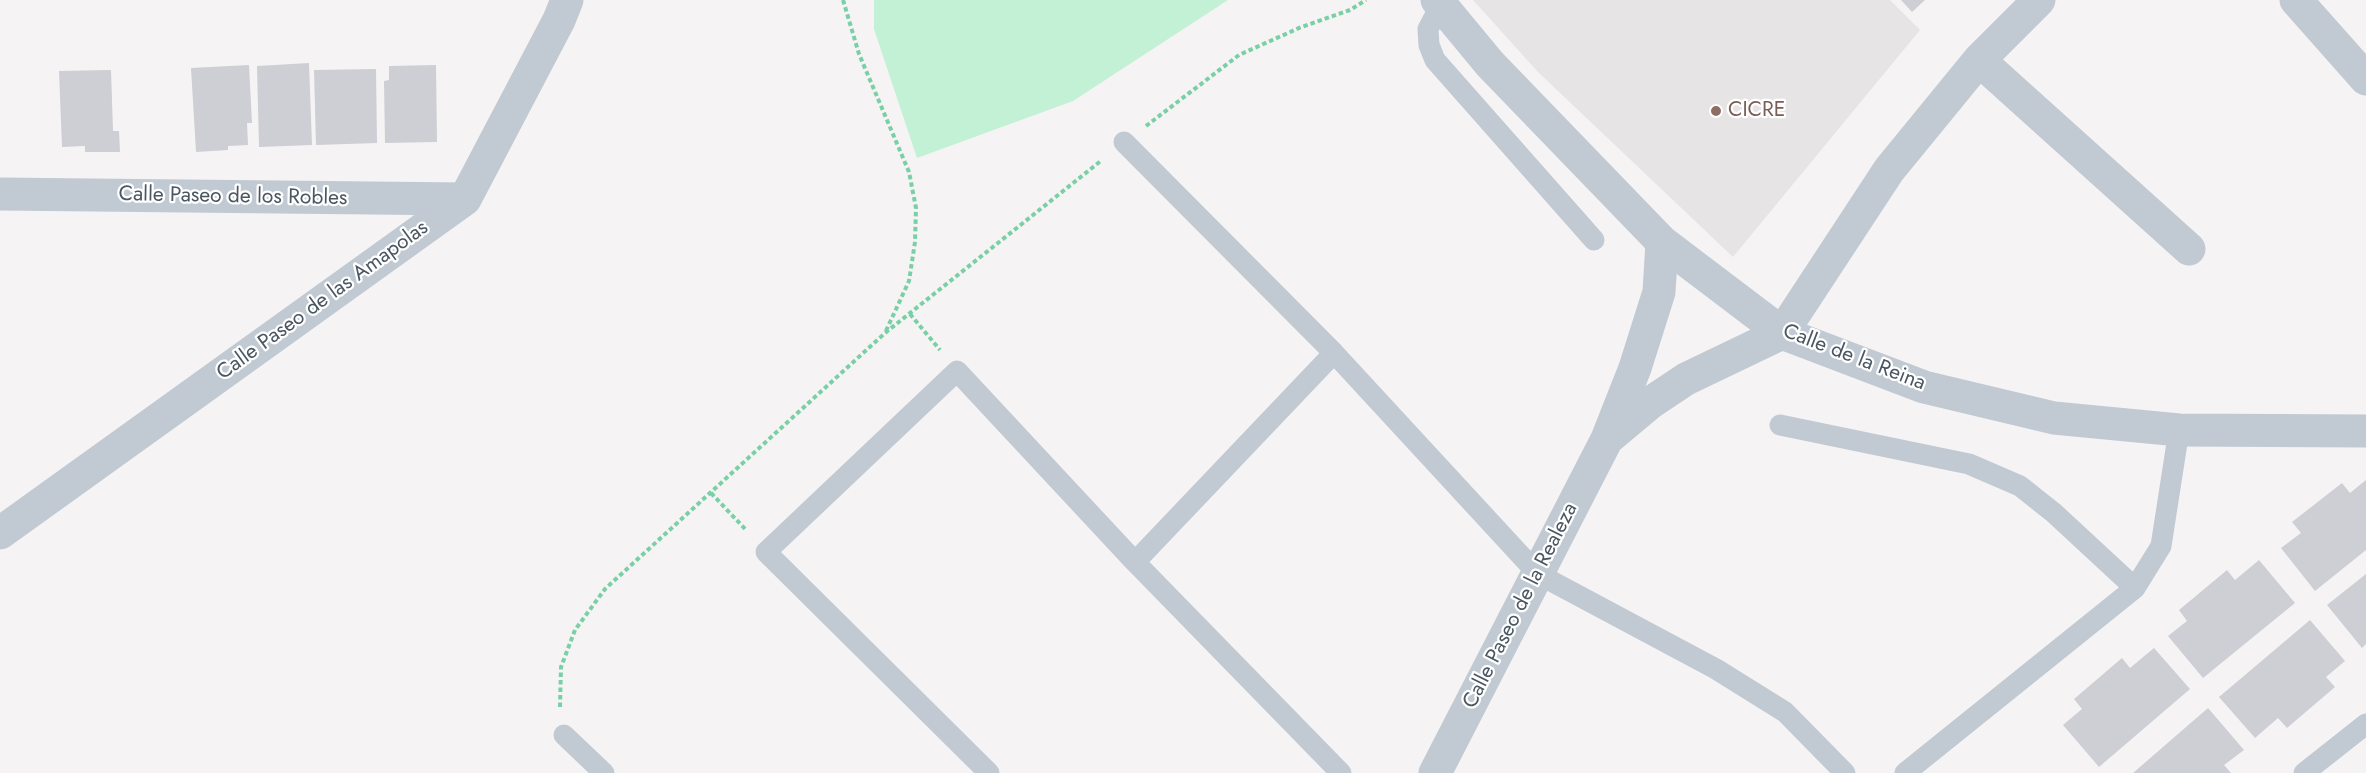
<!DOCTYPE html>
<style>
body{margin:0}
canvas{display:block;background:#f5f3f3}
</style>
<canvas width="2366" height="773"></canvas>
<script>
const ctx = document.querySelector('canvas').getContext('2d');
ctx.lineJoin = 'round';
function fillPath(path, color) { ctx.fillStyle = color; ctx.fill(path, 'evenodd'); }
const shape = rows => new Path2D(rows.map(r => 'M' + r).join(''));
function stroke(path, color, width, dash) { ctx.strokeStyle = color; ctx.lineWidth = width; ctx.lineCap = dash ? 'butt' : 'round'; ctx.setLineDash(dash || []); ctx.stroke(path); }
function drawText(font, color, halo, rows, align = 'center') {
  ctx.font = font + ' Jost,sans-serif'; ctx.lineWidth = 4.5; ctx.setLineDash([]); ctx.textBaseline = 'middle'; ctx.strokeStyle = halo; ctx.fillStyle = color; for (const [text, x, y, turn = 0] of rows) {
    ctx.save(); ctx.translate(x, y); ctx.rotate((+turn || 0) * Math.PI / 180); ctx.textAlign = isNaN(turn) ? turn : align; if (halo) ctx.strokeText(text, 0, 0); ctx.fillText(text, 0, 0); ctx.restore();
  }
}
const education = shape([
 [1473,0,1890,0,1920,30,1733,257,1538,72]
]);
const green = shape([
 [874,0,1228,0,1073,101,917,158,874,29]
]);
const building = shape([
 [1901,0,1925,0,1912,12],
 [309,63,312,145,259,147,257,66],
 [249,65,252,123,247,123,248,145,228,146,228,150,196,152,191,68],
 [436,65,437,142,385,143,384,81,389,80,389,66],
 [376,69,377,143,316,145,314,70],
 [111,70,113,131,119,131,120,152,85,152,85,146,62,147,59,71],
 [2366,480,2366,550,2315,591,2281,548,2301,533,2292,522,2342,483,2350,493],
 [2259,560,2295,603,2203,678,2168,636,2187,621,2179,610,2227,570,2235,580],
 [2366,574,2366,644,2362,648,2327,605],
 [2310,620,2345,661,2326,677,2335,687,2287,728,2278,718,2255,738,2219,697],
 [2154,648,2190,689,2099,767,2063,725,2082,709,2074,699,2122,658,2130,668],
 [2208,708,2244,750,2224,765,2231,773,2133,773]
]);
const path = shape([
 [843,0,859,54,909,172,916,208,915,242,909,281,885,333],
 [1146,126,1239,55,1299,28,1350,10,1366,0],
 [910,314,940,350],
 [711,493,747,531],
 [560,707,561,667,575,630,605,589,885,333,1102,160]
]);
const lane = shape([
 [1440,6,1428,29,1429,45,1435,60,1594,240],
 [1124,142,1334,353,1538,574,1716,669,1785,712,1845,773],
 [1780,425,1969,464,2020,486,2054,513,2135,588],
 [1135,562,1334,353],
 [564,735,604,773],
 [989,773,766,552,957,371,1135,562,1341,773],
 [1905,773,2135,588,2161,546,2179,430],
 [2304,773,2366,724]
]);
const street = shape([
 [1437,0,1490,64,1662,242,1782,333,1924,387,2054,418,2179,430,2366,431],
 [2296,0,2366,79],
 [1979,60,2189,249],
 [0,194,465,199],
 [1607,439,1650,403,1686,379,1782,333,1889,170,1979,60,2039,0],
 [0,533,465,199,559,20,567,0],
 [1435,773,1607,439,1635,368,1659,292,1662,242]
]);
const markers = [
 [1716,111,6,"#8d6e63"]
];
const educationNames = [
 ["CICRE",1728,111]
];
const streetNames = [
 ["Calle Paseo de los Robles",233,197,1],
 ["Calle Paseo de las Amapolas",323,301,-36],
 ["Calle de la Reina",1854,358,21],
 ["Calle Paseo de la Realeza",1521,606,-63]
];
fillPath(education, '#e6e4e5');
fillPath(green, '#c3f1d5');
fillPath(building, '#cdcfd5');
stroke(path, '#7ad0a6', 4, [4.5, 3]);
stroke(lane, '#c1cad2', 21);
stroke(street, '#c1cad2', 33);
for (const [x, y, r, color] of markers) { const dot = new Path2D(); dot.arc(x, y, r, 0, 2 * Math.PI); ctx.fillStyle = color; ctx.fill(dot); stroke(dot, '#fff', 2); }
drawText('21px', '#785e54', '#fff', educationNames, 'left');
drawText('21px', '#4a5661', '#fff', streetNames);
</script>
